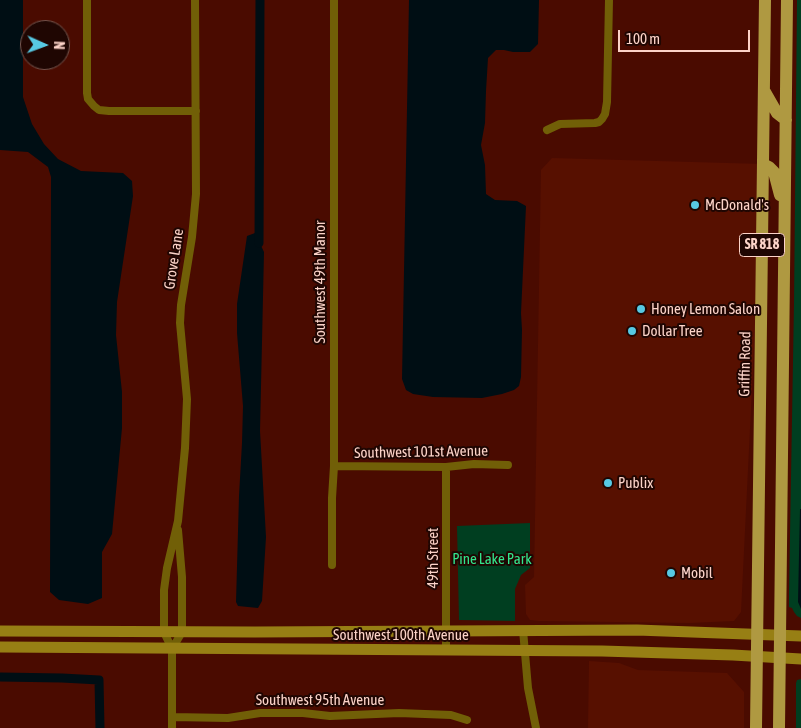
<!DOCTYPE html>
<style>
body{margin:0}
#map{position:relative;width:801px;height:728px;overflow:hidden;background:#4a0b00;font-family:"Asap Condensed",sans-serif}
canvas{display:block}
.north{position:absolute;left:20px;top:20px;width:50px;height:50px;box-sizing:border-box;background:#1f0602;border:1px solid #775851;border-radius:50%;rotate:92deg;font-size:14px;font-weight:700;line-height:20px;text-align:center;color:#fcd3c8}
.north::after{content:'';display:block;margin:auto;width:18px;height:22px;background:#57c9e3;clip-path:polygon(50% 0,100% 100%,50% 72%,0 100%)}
.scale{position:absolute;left:618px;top:30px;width:132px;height:22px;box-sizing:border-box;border:2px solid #fcd3c8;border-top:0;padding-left:6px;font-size:15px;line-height:18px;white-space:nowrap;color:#fcd3c8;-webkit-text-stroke:4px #1f0602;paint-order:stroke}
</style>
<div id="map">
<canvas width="801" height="728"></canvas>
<div class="north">N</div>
<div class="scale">100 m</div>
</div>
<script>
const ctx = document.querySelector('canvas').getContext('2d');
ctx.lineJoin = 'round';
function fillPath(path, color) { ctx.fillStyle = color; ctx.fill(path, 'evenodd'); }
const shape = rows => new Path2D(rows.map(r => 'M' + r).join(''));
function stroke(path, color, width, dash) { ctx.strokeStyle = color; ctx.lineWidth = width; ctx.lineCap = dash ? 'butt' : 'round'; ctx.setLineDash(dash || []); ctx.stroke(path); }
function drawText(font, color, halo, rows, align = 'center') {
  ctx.font = font + ' "Asap Condensed",sans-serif'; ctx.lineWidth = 4; ctx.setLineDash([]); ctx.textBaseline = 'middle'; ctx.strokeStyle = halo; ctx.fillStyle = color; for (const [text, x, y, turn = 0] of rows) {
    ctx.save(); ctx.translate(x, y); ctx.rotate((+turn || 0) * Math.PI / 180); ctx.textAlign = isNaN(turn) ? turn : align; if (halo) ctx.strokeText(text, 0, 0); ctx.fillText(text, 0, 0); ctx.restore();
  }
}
const built = shape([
 [552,158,763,164,741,612,734,621,690,623,539,621,530,620,526,614,525,585,534,577,541,170],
 [589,661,619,663,638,670,727,673,744,692,744,728,588,728]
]);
const green = shape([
 [797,0,801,0,801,618,797,616,794,612,792,608,789,607,789,593,794,303],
 [530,523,530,568,521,575,515,589,515,621,459,620,457,526],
 [801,679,801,728,796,728,796,683,797,680]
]);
const water = shape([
 [0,0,23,0,23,97,32,124,44,144,58,159,81,171,123,173,132,181,133,196,117,302,116,335,122,392,122,428,112,534,102,552,102,598,88,604,59,600,50,592,51,177,48,167,28,152,0,150],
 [409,0,539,0,538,44,530,52,513,52,504,50,496,50,488,58,486,91,485,123,481,145,485,165,486,194,495,200,517,201,526,206,521,313,522,330,521,377,519,386,514,390,502,394,482,398,433,397,413,394,406,390,402,379],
 [255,233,264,252,260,431,266,537,262,601,258,608,238,606,236,602,239,496,242,443,243,406,237,333,237,304,247,236],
 [800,509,801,509,801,609,798,602]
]);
const canal = shape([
 [259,243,260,0],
 [0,677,62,678,99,680,100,728]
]);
const street = shape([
 [87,0,87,93,88,99,94,106,99,110,109,111,196,111],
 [547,130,560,124,595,123,599,122,602,119,605,114,607,102,609,0],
 [334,466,446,467,474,464,508,465],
 [446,467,446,650],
 [332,565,332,498,334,466,334,0],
 [523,630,528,688,536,728],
 [172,649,182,632,182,577,178,530],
 [172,717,228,718,260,713,303,713,330,716,399,713,451,715,467,720],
 [172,728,172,649,164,632,164,590,167,568,178,521,185,448,187,399,180,323,181,305,192,237,196,194,195,0]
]);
const secondary = shape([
 [0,631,255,632,637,630,801,636],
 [0,647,602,651,733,655,801,659]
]);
const primary = shape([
 [765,92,777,113,786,120],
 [763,164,769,167,774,172,780,195],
 [756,728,765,0],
 [779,728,787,0]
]);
const markers = [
 [695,205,5,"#57c9e3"],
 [641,309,5,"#57c9e3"],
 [632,331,5,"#57c9e3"],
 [608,483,5,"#57c9e3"],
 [671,573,5,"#57c9e3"]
];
const shields = [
 [762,245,45]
];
const shieldNames = [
 ["SR 818",762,245]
];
const poiNames = [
 ["McDonald's",705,205],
 ["Honey Lemon Salon",651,309],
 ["Dollar Tree",642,331],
 ["Publix",618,483],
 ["Mobil",681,573]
];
const streetNames = [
 ["Grove Lane",174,259,-81],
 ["Southwest 49th Manor",320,282,-90],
 ["Griffin Road",745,364,-89],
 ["Southwest 101st Avenue",421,452,-1],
 ["49th Street",433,558,-90],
 ["Southwest 100th Avenue",401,635],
 ["Southwest 95th Avenue",320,700]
];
const parkNames = [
 ["Pine Lake Park",492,559]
];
fillPath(built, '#571000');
fillPath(green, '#003e20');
fillPath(water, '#000e14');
stroke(canal, '#000e14', 9);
stroke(street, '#715f07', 8);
stroke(secondary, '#977f14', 11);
stroke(primary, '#af9941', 12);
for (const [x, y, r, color] of markers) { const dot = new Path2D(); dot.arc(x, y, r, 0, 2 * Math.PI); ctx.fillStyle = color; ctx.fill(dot); stroke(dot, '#1f0602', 2); }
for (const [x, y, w] of shields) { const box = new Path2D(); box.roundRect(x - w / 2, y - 11.5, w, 23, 4); ctx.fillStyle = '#1f0602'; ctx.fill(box); stroke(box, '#fcd3c8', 1); }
drawText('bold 14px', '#fcd3c8', null, shieldNames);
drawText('15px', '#fcd3c8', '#1f0602', poiNames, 'left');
drawText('15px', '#fcd3c8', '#1f0602', streetNames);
drawText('15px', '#33e58c', '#1f0602', parkNames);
</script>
